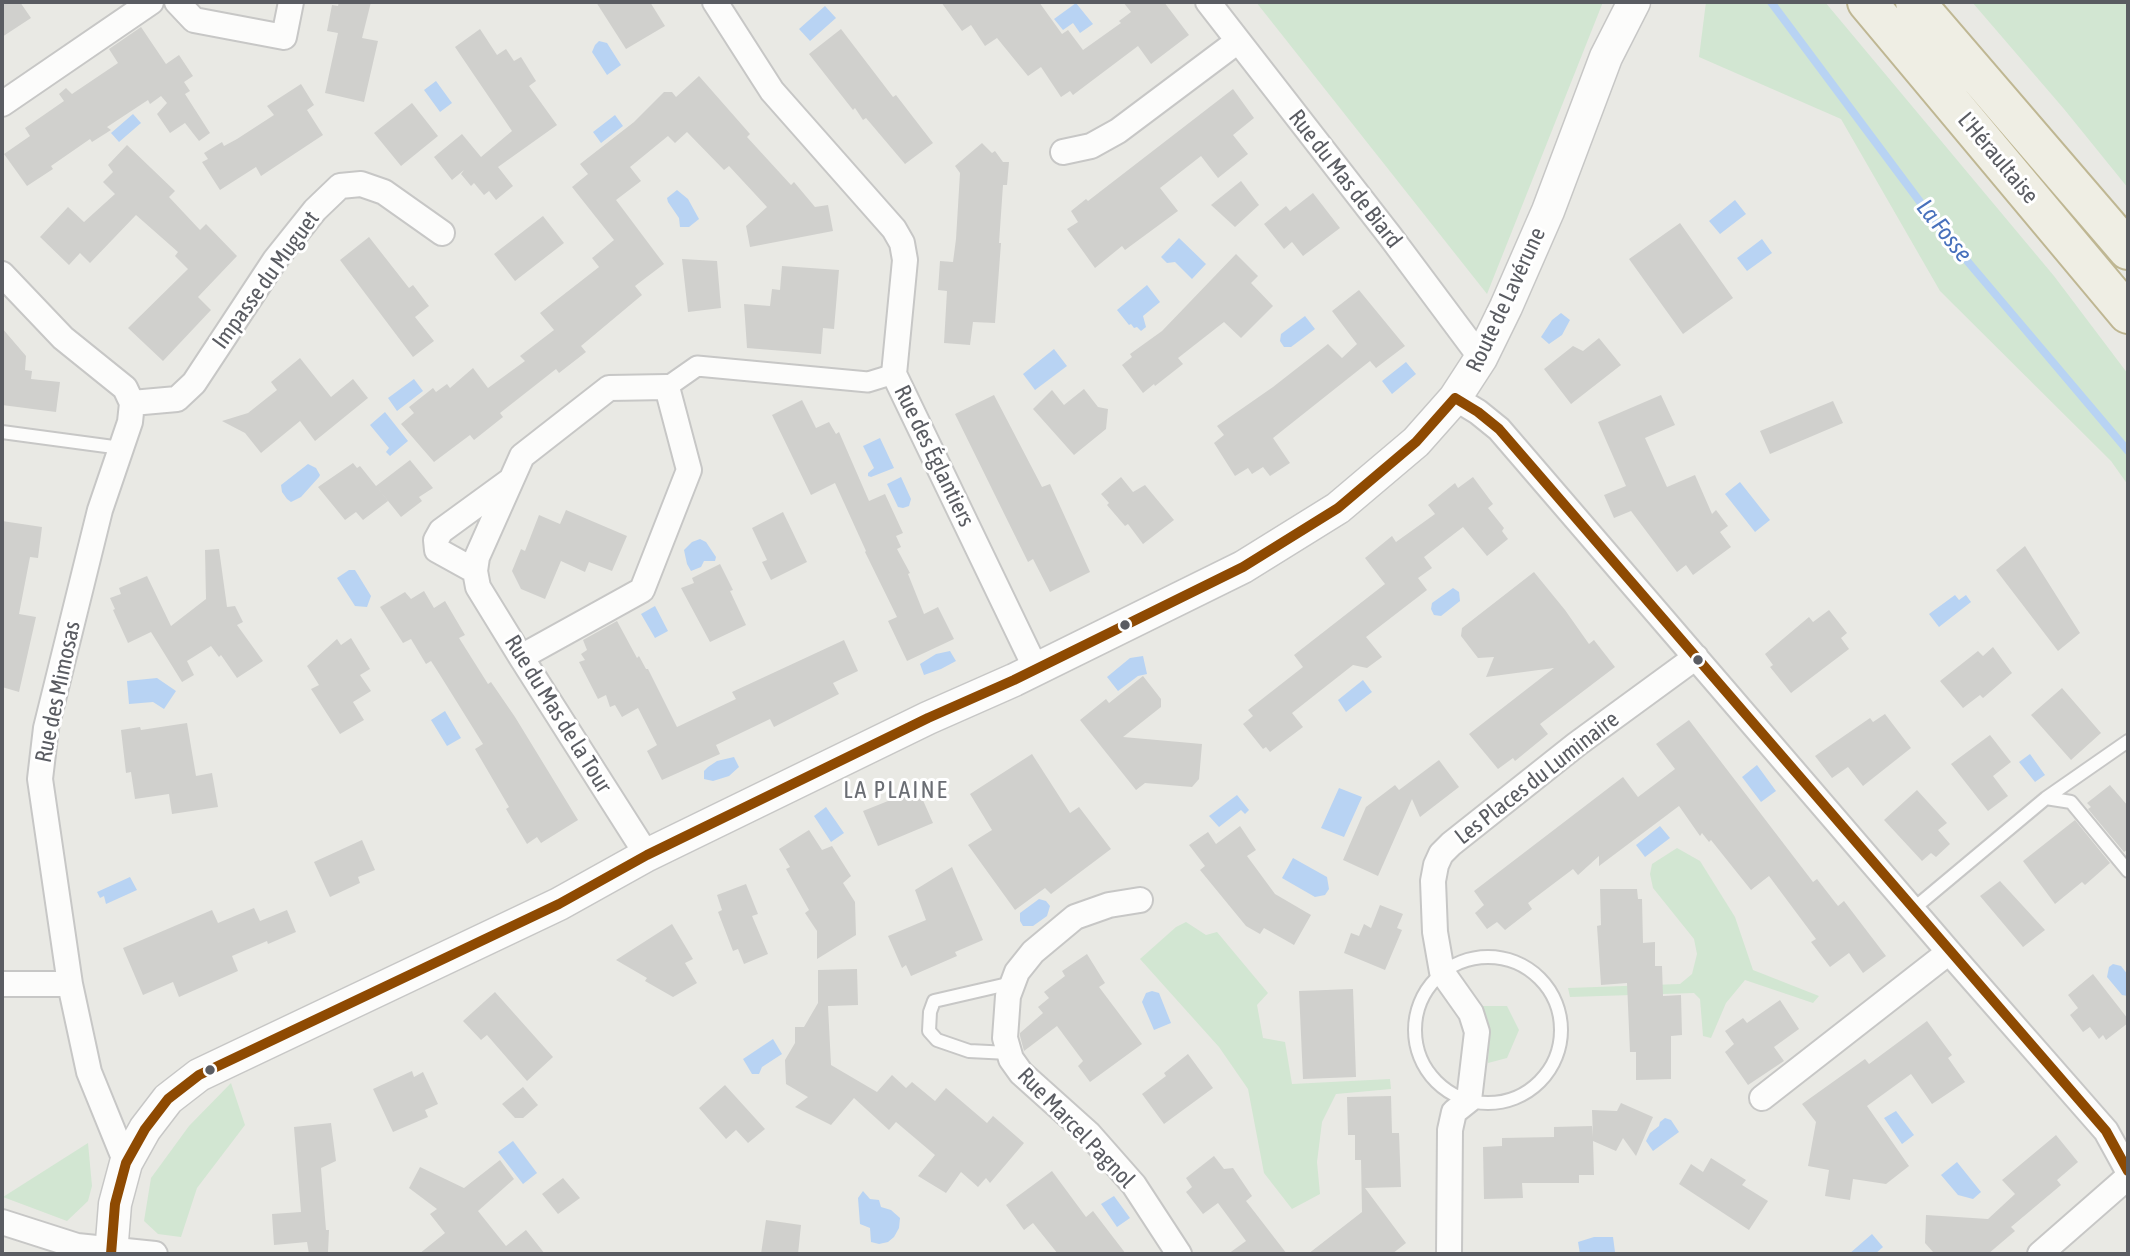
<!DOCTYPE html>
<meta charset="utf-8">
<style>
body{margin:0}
#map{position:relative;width:2130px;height:1256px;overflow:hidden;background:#e9e9e4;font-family:"Asap Condensed",sans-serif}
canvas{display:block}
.frame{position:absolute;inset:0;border:4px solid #5a5c62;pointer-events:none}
</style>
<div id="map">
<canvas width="2130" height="1256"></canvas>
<div class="frame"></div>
</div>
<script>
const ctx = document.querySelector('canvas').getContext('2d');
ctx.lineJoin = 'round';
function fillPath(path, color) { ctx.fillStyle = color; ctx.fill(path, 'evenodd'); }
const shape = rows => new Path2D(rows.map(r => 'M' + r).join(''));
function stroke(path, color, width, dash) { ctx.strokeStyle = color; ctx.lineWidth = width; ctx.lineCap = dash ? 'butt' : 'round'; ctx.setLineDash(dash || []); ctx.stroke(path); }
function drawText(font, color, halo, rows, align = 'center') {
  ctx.font = font + ' "Asap Condensed",sans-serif'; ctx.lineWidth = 6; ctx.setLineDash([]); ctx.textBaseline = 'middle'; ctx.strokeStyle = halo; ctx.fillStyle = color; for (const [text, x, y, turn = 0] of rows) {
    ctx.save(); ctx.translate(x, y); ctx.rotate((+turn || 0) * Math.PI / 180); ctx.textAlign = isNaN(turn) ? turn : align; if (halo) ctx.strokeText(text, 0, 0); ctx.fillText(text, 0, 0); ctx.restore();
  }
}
const green = shape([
 [1256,2,1603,2,1487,294],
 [1706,2,1825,2,2054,276,2128,374,2128,485,2111,461,1940,291,1841,119,1699,57],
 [1972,2,2128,2,2128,188,2064,109],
 [1677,848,1700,861,1735,917,1753,970,1819,996,1813,1003,1745,980,1726,1003,1711,1038,1703,1036,1700,999,1694,993,1570,997,1568,988,1680,984,1692,974,1697,954,1694,939,1653,888,1650,874,1652,864],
 [1186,922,1206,935,1217,932,1268,993,1257,1005,1263,1038,1285,1042,1292,1084,1390,1079,1391,1089,1336,1094,1322,1122,1317,1162,1320,1194,1292,1209,1264,1173,1248,1089,1219,1047,1140,959,1176,927],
 [1481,1006,1507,1006,1519,1030,1507,1058,1488,1063,1489,1039],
 [231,1083,245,1125,197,1188,181,1237,158,1234,144,1221,151,1178,189,1126],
 [88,1143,92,1186,88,1201,67,1221,3,1197]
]);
const water = shape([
 [1076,3,1093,24,1080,33,1073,23,1063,30,1054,19],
 [825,6,836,18,810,41,799,29],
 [599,41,607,43,621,65,607,75,592,52,595,45],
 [436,81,452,103,440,112,424,90],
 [133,114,141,123,119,142,111,133],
 [615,115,623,126,601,143,593,132],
 [677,190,688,199,699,219,689,227,680,227,679,218,668,202,667,198],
 [1735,200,1746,214,1720,234,1709,221],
 [1179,238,1206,264,1192,279,1175,262,1167,263,1161,257],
 [1762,239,1772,253,1747,271,1737,258],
 [1147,285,1160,302,1143,316,1146,327,1141,331,1137,327,1134,328,1131,324,1129,325,1117,310],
 [1561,313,1570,320,1562,335,1549,344,1541,337,1552,320],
 [1305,316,1315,329,1291,347,1284,347,1280,341,1281,334],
 [1054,349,1067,366,1035,390,1023,374],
 [1406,362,1416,374,1392,394,1382,381],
 [414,379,423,391,397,411,388,398],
 [385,412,408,441,390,456,386,452,389,448,370,425],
 [880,438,894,468,871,477,868,476,868,473,874,468,863,446],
 [308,464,316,468,320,475,319,477,301,497,291,502,287,499,282,492,281,485],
 [901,477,911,499,909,506,903,508,898,507,887,484],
 [1740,482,1770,520,1755,532,1725,494],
 [700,539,706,542,716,557,715,561,704,561,701,567,691,571,687,564,684,550,692,542],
 [349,570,355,570,371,596,367,607,355,606,337,578],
 [1453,588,1459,592,1460,601,1441,616,1434,615,1431,609,1432,603],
 [1955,595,1959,600,1966,595,1971,602,1939,627,1929,614],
 [655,606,668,631,655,638,641,614],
 [950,651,956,661,941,669,924,675,920,664,936,654],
 [1143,656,1147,674,1138,676,1118,691,1107,677,1130,658],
 [157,678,176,691,164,709,153,702,129,704,127,681],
 [1363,680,1372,692,1346,712,1338,700],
 [445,711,461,738,447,746,431,720],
 [2030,754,2045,775,2035,782,2019,762],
 [734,757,739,767,729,776,713,781,704,779,704,771,708,767,717,761],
 [1757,765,1776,791,1761,802,1742,777],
 [1339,788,1362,797,1344,837,1321,828],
 [1237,795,1249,810,1245,814,1241,810,1219,827,1209,816],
 [826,807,844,833,831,842,814,816],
 [1660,826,1670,838,1645,857,1636,845],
 [1293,858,1327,877,1329,889,1325,895,1315,897,1282,878],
 [130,877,137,890,106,904,104,896,100,898,97,892],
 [1039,899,1046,901,1050,906,1047,916,1033,926,1023,926,1020,921,1020,913],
 [2113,964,2121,966,2128,975,2128,996,2122,995,2107,977,2109,967],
 [1152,991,1159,993,1171,1023,1154,1030,1142,1002,1146,993],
 [773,1039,782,1054,762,1067,759,1074,752,1074,743,1059],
 [1896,1111,1914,1135,1902,1144,1884,1118],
 [1665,1118,1671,1120,1679,1132,1653,1151,1646,1141,1650,1133,1659,1126,1660,1122],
 [513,1141,537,1173,523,1184,498,1152],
 [1957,1162,1981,1192,1973,1199,1958,1195,1941,1175],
 [863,1191,870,1199,879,1200,881,1207,891,1210,900,1218,899,1228,894,1237,888,1242,879,1244,871,1242,870,1228,860,1224,858,1198],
 [1114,1196,1130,1218,1117,1227,1101,1204],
 [1872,1234,1883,1247,1875,1254,1849,1254],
 [1594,1237,1613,1237,1615,1252,1580,1254,1578,1242]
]);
const stream = shape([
 [1771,2,1941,230,2128,451]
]);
const building = shape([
 [2,2,20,2,31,18,2,37],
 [339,2,371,2,362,38,378,41,364,102,325,93,338,33,327,31,332,5,338,6],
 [596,2,650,2,665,26,626,49],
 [941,2,1039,2,1062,34,1068,30,1083,50,1121,23,1119,21,1131,12,1123,2,1164,2,1189,35,1151,64,1138,46,1073,95,1070,91,1061,97,1041,67,1028,76,997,38,985,46,971,25,962,31],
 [141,27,166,64,179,55,193,76,184,82,190,91,185,94,210,133,199,141,185,123,170,133,157,114,167,103,161,96,150,104,148,100,107,127,111,130,92,142,90,139,51,166,53,169,27,186,4,154,30,136,25,128,64,101,59,94,66,88,72,94,118,63,109,49],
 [480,29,497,55,506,49,514,61,521,57,536,81,529,86,557,125,498,167,513,186,496,200,489,191,484,195,474,183,471,186,461,174,464,170,452,180,434,157,462,134,481,157,512,131,455,47],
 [841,29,893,97,896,95,933,143,905,164,866,118,863,120,855,108,853,110,809,54],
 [699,76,750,134,747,137,791,185,794,182,815,207,828,205,833,231,750,247,746,226,767,207,729,166,724,170,687,132,675,143,668,136,630,167,641,181,616,200,664,264,635,286,642,295,581,346,586,352,559,373,556,369,500,413,503,417,474,440,470,435,434,462,401,424,414,413,409,407,433,388,436,392,447,384,450,388,473,368,488,388,525,361,520,356,554,330,540,313,599,267,592,258,614,240,572,187,588,174,580,164,634,122,664,92,672,92,676,97],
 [301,84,314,105,307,110,323,135,261,176,256,167,220,190,202,162,208,159,204,153,222,142,224,146,237,139,274,115,267,106],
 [1233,89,1254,118,1233,135,1248,154,1218,178,1201,156,1160,188,1178,211,1125,250,1122,246,1095,268,1067,229,1078,222,1071,211,1086,199,1088,201],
 [412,103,438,136,401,166,374,133],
 [982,143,992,153,995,151,1003,162,1009,162,1007,185,1003,185,999,243,1001,243,995,323,973,322,970,345,944,343,947,291,938,290,940,261,953,262,956,239,960,173,955,166],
 [127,145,175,191,169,197,200,230,206,224,237,256,198,297,211,310,163,361,128,328,188,269,175,256,178,252,136,215,90,263,80,253,69,265,40,237,68,207,84,222,115,194,103,182,113,172,108,165],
 [1241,181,1259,205,1235,227,1211,205],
 [1313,193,1340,228,1303,256,1292,242,1284,249,1264,224,1286,206,1290,211],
 [543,216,564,243,515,281,494,254],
 [1680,223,1733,298,1683,334,1629,259],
 [369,237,409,288,413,285,429,306,415,317,434,341,413,357,340,260],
 [1236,254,1258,276,1251,283,1273,306,1241,338,1224,322,1178,358,1183,364,1155,386,1154,384,1143,393,1122,365,1132,357,1130,354,1162,331],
 [682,259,717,261,721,308,688,312],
 [782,266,839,270,834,329,823,328,821,354,747,348,744,304,770,306,772,289,780,290],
 [1359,290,1405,346,1376,368,1370,361,1273,438,1290,463,1270,476,1263,467,1252,474,1248,468,1235,476,1214,443,1224,435,1217,426,1273,387,1328,344,1342,358,1357,344,1332,311],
 [2,328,26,356,25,370,32,371,31,379,60,382,56,412,2,405],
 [1599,338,1621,365,1571,404,1544,369,1573,346,1583,351],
 [300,358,331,397,353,379,368,398,315,441,300,421,261,453,245,433,222,421,248,413,277,390,271,382],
 [1084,389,1098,407,1108,409,1106,429,1074,455,1033,409,1052,390,1064,405],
 [994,395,1042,487,1050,484,1090,572,1050,592,1033,559,1028,562,955,414],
 [1661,395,1675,425,1645,438,1667,487,1695,475,1712,514,1716,510,1728,526,1720,532,1731,547,1693,575,1686,565,1677,572,1631,511,1614,518,1604,495,1626,486,1598,422],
 [802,400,816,428,829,422,836,434,839,432,869,501,885,494,903,533,896,536,901,547,897,549,910,573,908,574,924,614,938,607,954,639,907,661,888,621,897,617,865,552,866,551,835,483,811,495,772,415],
 [1833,401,1843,423,1770,454,1760,431],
 [410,460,433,488,419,497,422,501,401,517,376,486],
 [353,463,357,468,360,466,388,501,363,520,356,512,345,520,318,487],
 [1121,477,1133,492,1145,485,1174,520,1143,544,1128,524,1125,526,1107,505,1109,503,1101,494],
 [1473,477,1493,504,1488,508,1504,528,1502,531,1508,539,1487,556,1463,527,1424,557,1432,568,1418,578,1427,590,1366,637,1382,657,1367,668,1353,665,1292,713,1303,727,1270,752,1266,747,1263,749,1243,724,1253,716,1248,710,1303,667,1294,655,1385,584,1365,558,1392,536,1396,542,1435,514,1428,505,1455,483,1458,488],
 [566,510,627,536,612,571,589,562,585,572,561,561,545,599,521,589,512,571,521,549,525,551,539,515,560,524],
 [783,512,807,562,771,580,762,562,767,560,752,528],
 [2,521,42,527,38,558,30,557,19,614,36,617,19,692,2,687],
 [2025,546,2080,633,2058,651,1996,570],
 [219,549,227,607,235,606,243,622,237,625,263,661,237,678,221,655,219,657,211,646,187,661,194,675,182,682,151,632,128,643,113,610,115,609,110,598,121,594,119,588,147,576,171,626,206,599,205,550],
 [720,564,733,590,730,591,746,625,710,642,681,588,694,583,692,578],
 [1534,572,1565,610,1589,644,1594,640,1615,667,1540,724,1548,734,1515,761,1513,758,1498,769,1469,734,1554,668,1486,677,1494,657,1478,658,1461,636,1462,628],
 [424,591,434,608,445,601,465,635,459,638,488,684,491,682,515,717,578,820,541,843,537,837,527,844,506,809,509,807,475,749,483,744,440,675,431,661,426,664,411,639,403,643,380,607,405,592,411,599],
 [1829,610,1847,633,1841,638,1849,649,1791,693,1770,667,1773,665,1765,654,1809,617,1813,622],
 [617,621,637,658,639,656,646,669,648,669,677,727,736,699,732,692,844,640,858,671,833,683,839,694,774,727,770,719,716,745,720,754,662,780,647,751,657,745,638,708,622,717,615,705,610,707,606,695,598,699,579,662,585,660,581,654,587,650,583,640],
 [351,638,370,669,360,675,371,691,353,702,364,720,340,734,311,689,319,685,307,666,337,639,341,645],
 [1993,647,2012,673,1983,698,1980,695,1963,708,1940,681,1978,651,1983,656],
 [1143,676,1161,699,1161,707,1123,737,1202,744,1199,779,1192,787,1145,783,1136,790,1080,720,1106,699,1109,703],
 [2062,688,2101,733,2071,760,2031,715],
 [1885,714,1911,748,1863,786,1848,767,1832,778,1815,756,1870,718,1873,722],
 [1689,720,1813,882,1817,879,1838,906,1844,901,1886,956,1863,973,1849,953,1830,967,1811,942,1816,939,1769,876,1751,890,1711,840,1709,842,1702,833,1700,836,1679,806,1599,866,1599,856,1578,875,1573,869,1528,903,1532,909,1505,930,1497,922,1487,929,1475,913,1484,905,1474,891,1623,777,1638,797,1675,769,1656,744],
 [187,723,196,776,212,773,218,807,172,814,169,794,135,799,131,772,126,773,121,730,140,727,141,730],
 [1990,735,2011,762,1993,776,2008,796,1988,811,1951,764],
 [1032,754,1070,813,1079,807,1111,849,1051,894,1045,888,1015,910,968,845,992,830,970,794],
 [1439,760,1459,787,1420,817,1412,799,1378,876,1343,860,1366,807,1395,785,1399,790],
 [2110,785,2128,806,2128,849,2124,852,2088,809,2091,807,2087,803],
 [918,789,933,823,878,846,863,811],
 [1917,790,1947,823,1938,830,1950,844,1936,857,1931,853,1922,861,1884,820],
 [2075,820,2110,863,2085,885,2082,882,2055,904,2023,861],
 [1240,826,1256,850,1247,856,1275,894,1311,915,1294,945,1264,928,1260,934,1246,926,1200,870,1205,866,1189,845,1208,832,1216,844],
 [809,830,822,850,832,846,851,876,843,883,855,902,856,935,817,959,817,931,805,913,809,910,786,869,790,867,779,849],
 [362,840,375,870,358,877,360,883,330,897,314,862],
 [952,867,983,940,955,952,957,956,911,976,906,965,902,968,888,936,926,920,915,890],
 [2000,881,2045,930,2023,947,1980,896],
 [746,884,758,914,752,916,768,954,744,964,738,949,733,951,718,912,722,910,717,895],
 [1600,889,1637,889,1638,899,1642,899,1643,943,1655,942,1655,966,1662,966,1663,996,1681,995,1682,1035,1671,1036,1671,1079,1636,1080,1636,1052,1630,1052,1627,983,1601,985,1597,926,1601,925],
 [1380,905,1403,914,1397,928,1402,930,1385,970,1344,953,1351,933,1359,936,1364,924,1371,928],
 [254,908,260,921,287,910,296,932,268,944,267,941,232,956,238,971,179,997,173,982,143,995,123,948,212,910,218,923],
 [672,924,693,959,685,963,697,983,673,997,645,981,647,978,616,960],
 [1087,954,1105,983,1099,987,1142,1044,1090,1082,1078,1066,1083,1061,1057,1026,1024,1051,1020,1036,1020,1033,1043,1013,1038,1007,1049,998,1044,992,1065,976,1062,971],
 [857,969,858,1005,828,1006,831,1065,877,1092,892,1075,906,1088,912,1082,935,1101,946,1088,987,1123,993,1116,1024,1143,990,1183,986,1178,978,1187,961,1172,946,1193,918,1176,935,1155,896,1122,889,1130,854,1098,831,1125,795,1107,808,1097,786,1084,785,1060,795,1043,795,1027,804,1027,818,1003,818,970],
 [2093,974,2128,1019,2128,1023,2106,1040,2103,1035,2099,1039,2090,1027,2083,1032,2070,1015,2078,1008,2068,995],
 [1353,989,1356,1077,1303,1079,1299,991],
 [495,992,553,1057,527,1081,487,1035,481,1040,463,1021],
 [1780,1000,1799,1029,1774,1047,1784,1061,1748,1085,1725,1052,1734,1044,1725,1031,1743,1018,1747,1023],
 [1927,1021,1952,1055,1948,1058,1965,1082,1932,1104,1911,1074,1867,1106,1909,1166,1886,1184,1853,1179,1850,1200,1825,1196,1829,1170,1808,1166,1816,1122,1802,1104,1865,1059,1869,1064],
 [1188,1054,1213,1088,1164,1124,1142,1094,1166,1076,1164,1073],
 [412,1071,414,1077,423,1072,438,1104,425,1110,428,1117,393,1132,373,1089],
 [725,1085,765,1129,748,1143,736,1130,726,1139,699,1108],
 [523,1087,538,1105,523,1118,515,1118,502,1104],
 [1391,1096,1392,1133,1399,1133,1401,1187,1365,1188,1406,1243,1392,1254,1308,1254,1362,1212,1361,1160,1355,1160,1355,1135,1348,1135,1347,1097],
 [1621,1103,1653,1117,1636,1156,1623,1138,1616,1151,1593,1141,1594,1175,1579,1175,1579,1183,1522,1183,1523,1198,1484,1199,1483,1147,1502,1146,1502,1138,1554,1137,1554,1127,1592,1126,1593,1137,1592,1110,1617,1111],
 [331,1123,336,1161,321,1168,326,1230,329,1230,328,1252,309,1254,307,1242,274,1245,272,1214,301,1212,294,1127],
 [2056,1135,2078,1162,2057,1180,2061,1185,2011,1227,2015,1231,1988,1254,1933,1252,1925,1243,1926,1215,1988,1219,2015,1194,2002,1180],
 [1214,1156,1224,1169,1233,1168,1252,1196,1246,1201,1287,1254,1228,1254,1246,1241,1218,1203,1203,1214,1186,1192,1192,1187,1186,1178],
 [1711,1158,1746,1180,1742,1185,1768,1201,1749,1230,1679,1184,1691,1164,1703,1172],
 [500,1160,514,1179,478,1211,506,1246,526,1230,545,1254,419,1254,445,1233,430,1214,437,1209,409,1188,420,1167,464,1188],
 [1052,1171,1086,1217,1093,1211,1126,1254,1058,1254,1033,1223,1024,1230,1006,1205],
 [563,1178,580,1198,558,1214,542,1194],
 [766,1220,801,1225,798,1254,761,1254]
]);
const service = shape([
 [2,432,121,448],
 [2046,798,2128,741],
 [1912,910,2046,798,2071,802,2128,871],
 '1415 1030a73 73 0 1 1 146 0a73 73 0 1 1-146 0Z',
 [1009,1053,969,1051,937,1040,929,1031,930,1012,934,1001,1012,983]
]);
const pedestrian = shape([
 [667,387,697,366,868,382,894,374]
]);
const minor = shape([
 [177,2,194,20,284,37,291,2],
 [715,2,772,91,894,229,902,243,905,260,894,374,1036,669],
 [1208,2,1390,236,1481,358],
 [2,104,151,2],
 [1063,152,1091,146,1118,131,1238,41],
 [2,274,63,338,125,388,132,403,130,422,100,510,46,728,40,779,70,984,89,1072,126,1163],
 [1455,398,1478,412,1499,429,1949,952,2106,1131,2128,1171],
 [132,403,177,399,194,383,275,260,315,210,340,186,361,184,384,192,442,233],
 [475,571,437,550,436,540,441,531,511,480],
 [521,657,642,590,689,470,667,387,609,388,522,456,477,557,475,571,478,587,521,657,647,855],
 [1140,900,1109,905,1075,917,1033,952,1017,972,1008,996,1005,1038,1011,1059,1021,1073,1089,1134,1134,1185,1179,1254],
 [2,984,70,984],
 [1762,1098,1949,952],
 [2,1222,77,1246,155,1254],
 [1449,1254,1450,1130,1454,1112,1469,1100,1477,1032,1471,1013,1442,972,1435,932,1433,881,1436,865,1441,854,1451,844,1577,744,1696,657],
 [2040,1254,2128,1177]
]);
const tertiary = shape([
 [111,1254,115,1204,126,1163,145,1129,168,1099,199,1075,559,904,647,855,928,718,1014,680,1243,567,1338,508,1416,442,1455,398,1481,358,1506,307,1548,211,1606,57,1634,2]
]);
const trunk = shape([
 [1867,2,2128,314],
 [1915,2,2128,250]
]);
const bus1 = shape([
 [1455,398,1478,412,1499,429,2106,1131,2128,1171],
 [111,1254,115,1204,126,1163,145,1129,168,1099,199,1075,559,904,647,855,928,718,1014,680,1243,567,1338,508,1416,442,1455,398]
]);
const markers = [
 [1125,625,6,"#5a5c62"],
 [1698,660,6,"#5a5c62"],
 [210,1070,6,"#5a5c62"]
];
const streetNames = [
 ["L'Héraultaise",1998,158,50],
 ["Rue du Mas de Biard",1345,179,52],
 ["Impasse du Muguet",266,280,-54],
 ["Route de Lavérune",1506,300,-65],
 ["Rue des Églantiers",934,456,64],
 ["Rue des Mimosas",58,692,-78],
 ["Rue du Mas de la Tour",558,714,58],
 ["Les Places du Luminaire",1537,778,-38],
 ["Rue Marcel Pagnol",1076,1128,46]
];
const waterNames = [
 ["La Fosse",1944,231,51]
];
const neighbourhoodNames = [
 ["LA PLAINE",896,790]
];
fillPath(green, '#d2e6d2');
fillPath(water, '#b8d3f3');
stroke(stream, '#b8d3f3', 8);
fillPath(building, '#d0d0cd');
stroke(service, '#c7c7c6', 16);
stroke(pedestrian, '#c7c7c6', 23);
stroke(minor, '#c7c7c6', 28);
stroke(tertiary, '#c7c7c6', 35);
stroke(trunk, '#bfb793', 42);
stroke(service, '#fcfcfb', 12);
stroke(pedestrian, '#fcfcfb', 19);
stroke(minor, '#fcfcfb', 24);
stroke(tertiary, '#fcfcfb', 32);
stroke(trunk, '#efeee4', 38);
stroke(bus1, '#8e4a02', 10);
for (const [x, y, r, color] of markers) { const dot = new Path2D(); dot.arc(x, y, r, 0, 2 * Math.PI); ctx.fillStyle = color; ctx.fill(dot); stroke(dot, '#fff', 2.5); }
drawText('23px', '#5a5c62', '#fff', streetNames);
drawText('italic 24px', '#4871bc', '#fff', waterNames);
ctx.letterSpacing = '2px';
drawText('24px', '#6b6e74', '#fff', neighbourhoodNames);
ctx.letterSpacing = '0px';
</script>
